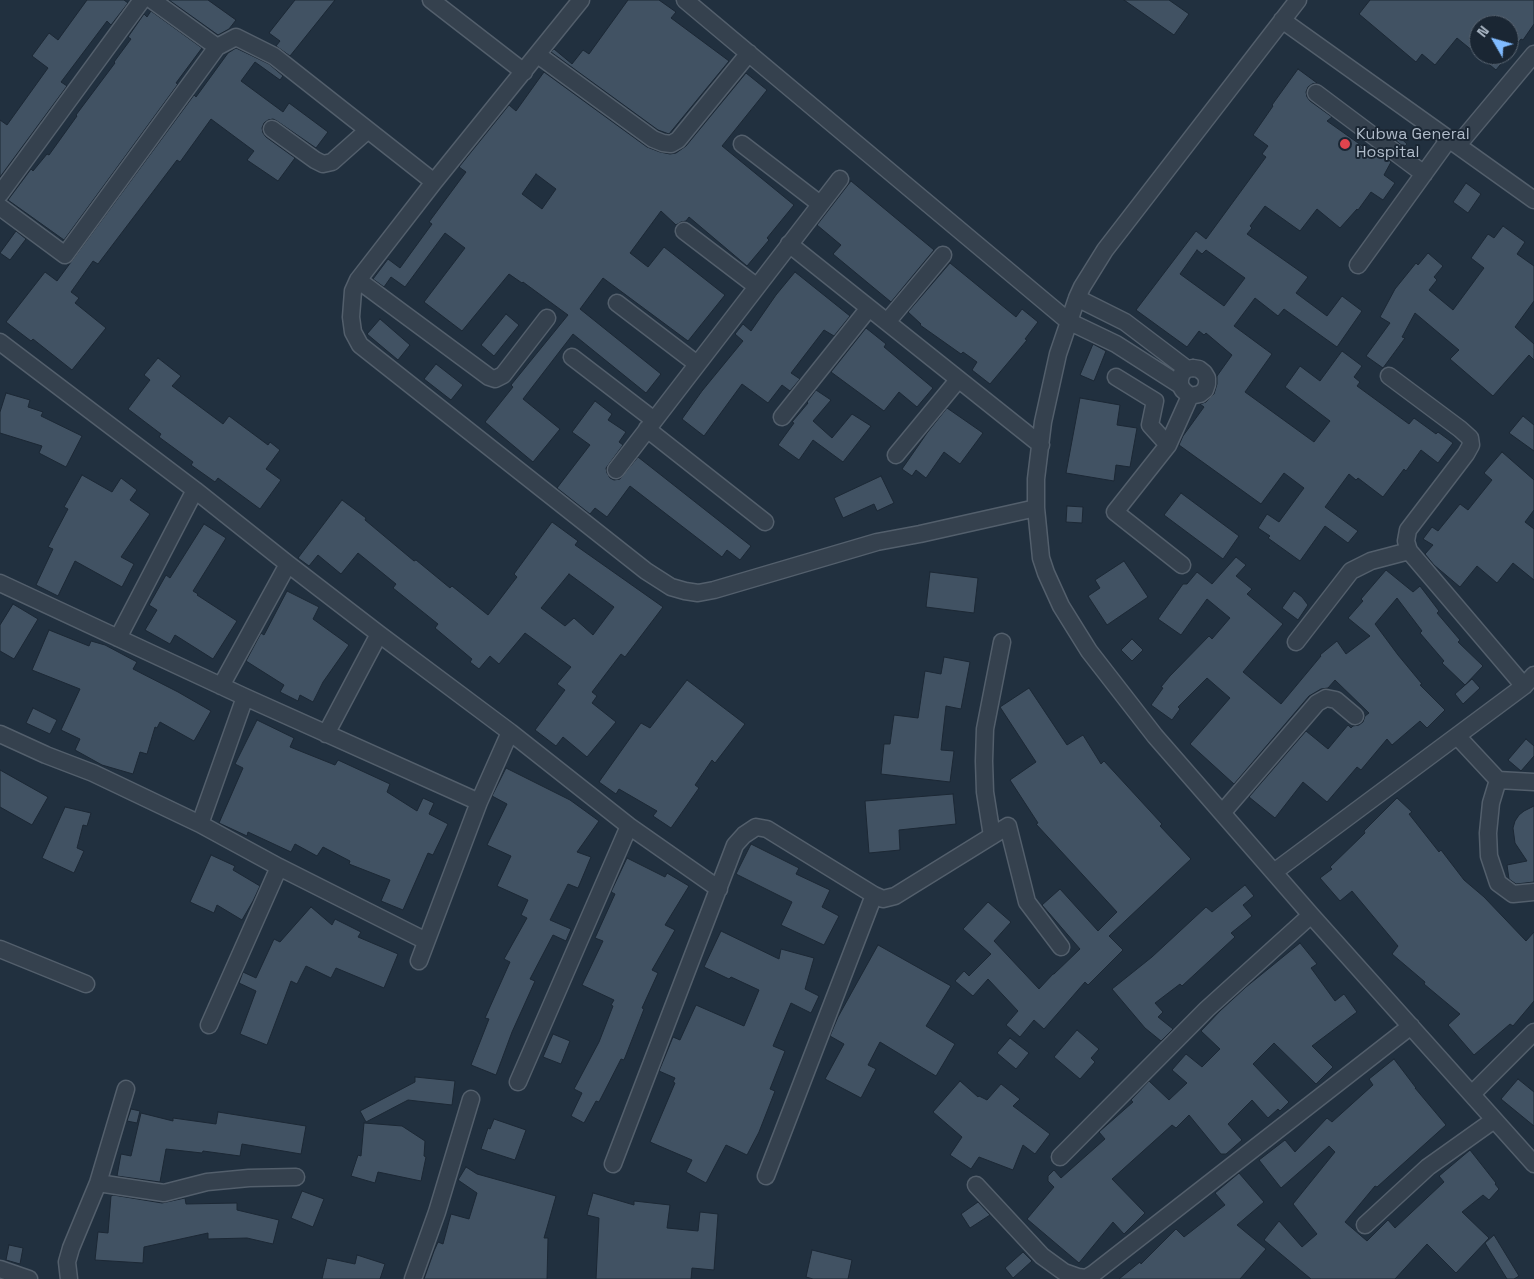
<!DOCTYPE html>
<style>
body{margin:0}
#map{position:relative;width:1534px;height:1279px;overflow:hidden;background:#21303f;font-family:"Space Grotesk",sans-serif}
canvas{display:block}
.north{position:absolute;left:1469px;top:15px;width:50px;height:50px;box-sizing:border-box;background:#1a2633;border:1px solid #56626f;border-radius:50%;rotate:308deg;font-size:14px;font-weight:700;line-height:20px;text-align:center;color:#b0bcca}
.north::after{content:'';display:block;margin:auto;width:18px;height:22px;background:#80bbff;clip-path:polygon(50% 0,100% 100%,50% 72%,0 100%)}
</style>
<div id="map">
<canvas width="1534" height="1279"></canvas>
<div class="north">N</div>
</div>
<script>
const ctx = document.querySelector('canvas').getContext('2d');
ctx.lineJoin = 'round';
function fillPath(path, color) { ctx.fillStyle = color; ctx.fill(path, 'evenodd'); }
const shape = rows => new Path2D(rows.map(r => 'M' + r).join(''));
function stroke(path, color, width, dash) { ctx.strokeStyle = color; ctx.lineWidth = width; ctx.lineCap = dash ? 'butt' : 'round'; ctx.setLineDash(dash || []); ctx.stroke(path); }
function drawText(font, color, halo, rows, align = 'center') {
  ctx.font = font + ' "Space Grotesk",sans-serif'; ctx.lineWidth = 4; ctx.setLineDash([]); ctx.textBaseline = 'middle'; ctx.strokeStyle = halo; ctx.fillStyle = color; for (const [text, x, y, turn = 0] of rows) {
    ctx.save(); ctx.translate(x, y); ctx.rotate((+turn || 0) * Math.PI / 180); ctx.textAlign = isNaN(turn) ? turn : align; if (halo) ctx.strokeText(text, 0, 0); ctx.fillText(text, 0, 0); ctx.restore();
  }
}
const building = shape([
 [87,0,124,0,128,3,111,25,107,21,61,82,67,86,0,177,0,120,7,125,48,68,32,56,49,33,58,40,87,0],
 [169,0,208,0,236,20,229,29,218,35,169,0],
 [295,0,335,0,290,56,276,46,280,41,269,33,295,0],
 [628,0,659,0,676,12,671,18,729,61,669,134,658,130,551,52,554,49,572,64,583,50,589,54,628,0],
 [1124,0,1169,0,1189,14,1174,35,1124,0],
 [1370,0,1534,0,1534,24,1523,40,1521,39,1509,54,1509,25,1479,25,1479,55,1508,55,1496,70,1457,38,1435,65,1422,54,1416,62,1359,14,1370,0],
 [151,11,202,48,176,83,178,84,64,240,8,200,31,169,33,171,47,154,49,155,77,116,76,115,115,63,114,62,131,39,128,37,144,14,147,17,151,11],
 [236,48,269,64,283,76,280,80,255,62,241,81,283,112,289,103,328,132,316,148,277,121,273,119,268,120,264,123,262,128,263,133,266,137,295,158,278,181,247,160,254,151,211,119,180,162,177,160,98,264,93,261,71,292,79,298,75,303,106,328,72,370,33,339,31,341,6,322,45,272,57,281,194,95,196,97,228,53,236,48],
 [1298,69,1317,83,1312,84,1308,87,1306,92,1307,97,1310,101,1332,117,1327,121,1375,155,1378,152,1391,162,1384,175,1395,183,1383,200,1371,192,1358,210,1357,209,1340,228,1317,209,1300,231,1265,206,1250,226,1252,228,1247,234,1308,277,1296,293,1327,316,1342,296,1362,311,1337,347,1284,309,1278,316,1255,298,1234,326,1272,354,1245,392,1314,442,1330,421,1285,387,1300,366,1320,381,1342,351,1362,366,1354,377,1360,382,1357,386,1409,424,1414,418,1436,434,1438,432,1453,443,1438,463,1421,450,1406,471,1404,469,1383,497,1358,478,1356,480,1349,474,1325,507,1358,531,1348,543,1325,526,1300,561,1268,538,1270,536,1258,528,1267,514,1279,522,1304,488,1284,473,1261,504,1179,445,1183,436,1204,407,1200,404,1206,402,1214,394,1217,384,1217,376,1232,355,1206,333,1204,335,1199,331,1187,347,1136,310,1196,231,1206,239,1266,157,1262,154,1268,146,1253,135,1273,106,1272,105,1298,69],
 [1197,250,1202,254,1206,250,1245,278,1224,306,1180,274,1197,250],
 [544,72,647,147,660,152,670,154,676,153,686,146,746,73,767,90,722,146,794,205,767,238,769,240,747,266,689,217,686,221,681,222,676,225,661,211,630,253,648,267,664,247,725,295,688,341,603,278,580,309,661,374,646,393,573,334,523,399,560,429,533,462,485,422,513,387,511,385,568,315,523,282,522,283,509,274,462,331,424,302,465,248,445,233,405,287,391,277,384,287,373,279,388,259,400,268,432,224,429,222,466,172,459,167,509,105,516,111,544,72],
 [536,174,556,189,542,209,522,194,536,174],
 [1394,132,1407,144,1404,147,1390,136,1394,132],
 [851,181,934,250,891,302,833,254,841,245,817,225,851,181],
 [1466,183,1481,194,1468,213,1453,202,1466,183],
 [1503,226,1525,242,1517,254,1534,266,1534,301,1515,327,1534,344,1534,360,1529,355,1493,396,1450,359,1459,350,1415,313,1402,337,1405,338,1383,368,1366,356,1390,323,1380,317,1395,289,1416,263,1418,265,1428,253,1443,266,1434,277,1437,280,1429,290,1453,310,1484,268,1471,258,1488,234,1494,238,1503,226],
 [16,231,26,239,10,260,0,253,16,231],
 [950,263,1016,317,1022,309,1038,322,1025,339,1027,340,990,384,972,370,977,362,963,352,961,354,920,325,921,324,908,312,950,263],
 [795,272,850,316,834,336,824,330,791,373,800,379,790,391,782,385,768,403,742,384,704,436,682,419,702,391,743,341,735,334,743,324,751,331,776,295,795,272],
 [506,314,519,325,494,356,481,345,506,314],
 [380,319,410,345,398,360,367,334,380,319],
 [866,328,886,344,884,347,933,388,917,407,899,392,884,411,831,372,866,328],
 [1093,344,1106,351,1094,381,1080,375,1093,344],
 [158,358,181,376,172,386,223,424,229,416,268,445,270,442,280,450,266,469,281,480,260,509,218,478,215,482,191,465,193,462,159,437,161,434,128,409,150,380,144,375,158,358],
 [436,364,463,385,451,400,424,379,436,364],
 [816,390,831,400,813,421,832,438,852,414,871,426,843,462,813,440,799,460,778,445,794,423,792,422,808,403,807,402,816,390],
 [6,393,30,400,28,407,43,412,41,416,82,436,66,467,39,453,42,446,0,433,0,412,6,393],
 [1080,398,1120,405,1117,425,1137,428,1130,467,1116,465,1114,481,1066,473,1080,398],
 [595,401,612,414,608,420,626,432,619,442,623,445,606,468,607,473,610,478,614,480,620,479,638,457,751,546,740,560,727,550,722,557,630,486,607,517,595,508,590,514,557,488,590,445,572,432,595,401],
 [947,408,983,433,960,464,944,452,926,478,916,470,912,476,902,469,927,433,947,408],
 [1523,416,1534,425,1534,451,1509,433,1523,416],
 [1502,452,1534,480,1534,510,1525,522,1534,529,1534,580,1513,563,1497,583,1477,566,1460,587,1434,565,1425,554,1433,545,1423,539,1432,527,1438,531,1460,504,1468,510,1492,480,1484,473,1502,452],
 [82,475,112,492,121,478,137,490,130,500,150,514,121,557,134,564,122,587,75,561,58,596,36,585,53,549,48,547,68,509,64,507,82,475],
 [881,476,894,503,877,511,874,504,843,518,834,498,881,476],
 [1181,493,1239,536,1223,559,1164,515,1181,493],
 [342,500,366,518,365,520,414,561,416,560,450,588,452,586,488,615,517,577,514,574,552,522,578,541,575,545,663,607,625,657,621,654,592,692,597,696,592,703,616,722,587,757,563,737,556,746,535,730,565,690,557,684,571,667,525,633,499,664,490,656,479,669,470,662,472,659,435,628,438,624,393,588,396,584,358,553,341,574,318,555,309,566,298,558,342,500],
 [569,574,614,607,593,635,574,618,565,626,541,608,569,574],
 [1067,506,1083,507,1082,523,1066,522,1067,506],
 [204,524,226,538,193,591,198,594,197,595,237,621,213,659,175,635,170,644,145,630,157,610,149,605,166,575,170,578,204,524],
 [1236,557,1246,565,1236,576,1252,589,1247,594,1283,624,1243,672,1281,704,1321,656,1320,655,1337,641,1346,654,1370,636,1348,618,1363,601,1361,599,1386,570,1413,592,1420,586,1439,611,1437,613,1460,640,1458,642,1483,666,1465,685,1442,663,1444,661,1420,633,1422,631,1397,598,1375,624,1398,655,1422,684,1420,685,1445,710,1427,728,1420,721,1392,745,1387,739,1361,770,1357,767,1327,802,1303,782,1275,818,1249,797,1306,731,1328,749,1348,725,1351,728,1353,726,1359,725,1363,722,1365,716,1369,713,1335,680,1328,688,1321,689,1309,696,1234,784,1190,744,1230,698,1207,678,1178,707,1180,709,1172,720,1151,705,1163,688,1161,687,1170,676,1209,636,1212,639,1230,618,1207,599,1181,635,1158,619,1183,584,1187,584,1197,572,1212,584,1236,557],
 [1124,561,1148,597,1107,625,1088,596,1100,588,1095,580,1124,561],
 [930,572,978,578,974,613,926,607,930,572],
 [287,591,319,607,313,619,349,645,323,682,313,702,300,695,298,701,280,692,284,685,246,661,261,633,264,635,287,591],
 [1294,591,1302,597,1308,605,1298,620,1282,608,1294,591],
 [13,604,38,619,14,659,0,651,0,625,13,604],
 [49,630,89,646,91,641,105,645,137,662,133,669,178,692,211,711,194,741,160,722,157,728,155,727,147,754,140,752,133,774,102,765,75,750,80,739,61,730,80,689,32,670,49,630],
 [1132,639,1143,650,1132,661,1121,650,1132,639],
 [944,657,970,662,961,709,946,706,941,750,954,751,950,782,881,774,884,744,890,744,894,715,918,718,925,671,941,674,944,657],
 [1472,679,1480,688,1463,704,1455,694,1472,679],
 [687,680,745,724,715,763,712,760,695,785,699,788,671,828,653,816,657,811,619,789,616,794,599,782,641,723,650,728,687,680],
 [1029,688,1067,745,1083,735,1101,764,1104,761,1162,824,1160,826,1191,859,1109,936,1123,950,1088,985,1085,982,1044,1029,1034,1020,1020,1037,1006,1025,1018,1011,988,979,973,996,955,981,964,971,969,976,991,954,963,929,988,902,1011,922,994,941,1039,989,1053,974,1054,974,1080,949,1042,905,1060,889,1098,931,1117,912,1036,824,1038,823,1010,780,1036,762,1000,707,1029,688],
 [33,708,57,720,50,734,26,723,33,708],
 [257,720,294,738,290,747,335,765,338,760,390,784,387,792,417,811,423,798,434,803,429,814,448,824,433,855,428,853,403,910,381,901,390,880,349,864,350,861,323,847,317,856,295,844,291,852,248,832,247,836,219,823,243,768,235,764,257,720],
 [1526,739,1534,746,1534,756,1521,771,1508,760,1526,739],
 [506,768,570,800,599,821,577,852,591,857,578,888,568,884,550,920,571,929,566,941,553,935,530,979,535,981,512,1032,496,1075,471,1065,489,1019,485,1018,510,962,504,959,527,918,521,915,528,900,497,886,511,856,487,845,507,804,492,796,506,768],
 [0,770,48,797,32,825,0,807,0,770],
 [953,794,956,824,899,830,900,850,869,853,865,801,953,794],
 [1397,798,1412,812,1409,814,1439,852,1441,850,1464,880,1484,897,1526,941,1534,932,1534,1001,1513,1026,1510,1024,1474,1055,1448,1025,1460,1014,1424,984,1425,982,1392,954,1398,946,1352,891,1340,901,1320,878,1332,869,1330,867,1365,833,1364,831,1397,798],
 [1534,806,1534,882,1516,884,1509,879,1507,865,1527,861,1515,843,1513,828,1515,821,1519,815,1524,811,1534,806],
 [65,807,91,813,87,826,83,825,77,848,84,851,74,873,42,858,65,807],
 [751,844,799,868,796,874,830,890,822,907,839,916,824,945,781,925,792,902,736,874,751,844],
 [211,855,235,866,233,870,260,886,253,901,242,920,217,905,214,913,190,902,211,855],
 [627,858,665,877,667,873,689,886,665,925,675,930,652,970,658,973,642,1008,644,1009,624,1060,621,1059,599,1102,596,1101,584,1123,571,1116,582,1093,574,1089,599,1042,613,1006,611,1005,614,1000,582,985,603,941,595,938,615,894,611,892,627,858],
 [1245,885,1254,896,1243,905,1252,916,1231,933,1235,937,1182,986,1180,984,1155,1003,1163,1012,1158,1017,1173,1029,1161,1041,1145,1028,1112,989,1152,957,1206,907,1212,912,1245,885],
 [311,907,332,925,335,919,361,932,358,937,398,954,384,988,336,968,331,978,306,966,297,984,291,981,267,1045,240,1034,256,991,239,983,243,972,256,978,274,939,280,942,311,907],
 [721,931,779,959,781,949,814,958,805,989,819,996,811,1013,791,1003,773,1046,785,1051,770,1089,775,1091,759,1132,747,1155,726,1145,706,1183,686,1172,692,1160,650,1142,675,1083,673,1082,675,1078,659,1071,673,1037,680,1040,696,1005,744,1026,759,990,731,977,729,979,704,967,721,931],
 [1300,943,1317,964,1311,968,1335,1001,1344,994,1357,1012,1312,1046,1333,1067,1316,1084,1274,1043,1253,1064,1289,1102,1280,1111,1278,1109,1268,1118,1252,1100,1228,1124,1242,1140,1226,1154,1221,1154,1189,1115,1176,1128,1172,1125,1112,1179,1145,1213,1124,1234,1113,1222,1079,1263,1027,1219,1054,1187,1048,1181,1048,1176,1054,1170,1061,1178,1105,1139,1099,1132,1133,1102,1131,1100,1149,1081,1169,1100,1187,1083,1172,1070,1186,1054,1202,1067,1220,1049,1201,1031,1220,1011,1246,987,1300,943],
 [878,945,951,986,926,1026,955,1044,936,1076,880,1042,868,1065,876,1069,861,1098,825,1079,844,1044,830,1036,838,1017,878,945],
 [1077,1030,1099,1049,1091,1058,1095,1062,1080,1079,1054,1057,1077,1030],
 [553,1034,570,1041,561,1064,543,1057,553,1034],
 [1010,1038,1029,1053,1016,1069,997,1053,1010,1038],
 [1394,1059,1416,1088,1415,1088,1446,1125,1377,1187,1375,1186,1345,1222,1367,1241,1388,1220,1395,1228,1444,1182,1439,1176,1470,1150,1496,1183,1495,1184,1499,1189,1489,1200,1483,1195,1462,1212,1489,1238,1456,1273,1427,1244,1395,1279,1311,1279,1264,1240,1279,1221,1302,1247,1317,1234,1293,1204,1335,1152,1329,1146,1281,1188,1259,1160,1285,1140,1295,1152,1327,1118,1332,1122,1373,1085,1369,1079,1394,1059],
 [415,1077,455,1081,452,1105,408,1100,366,1122,360,1111,415,1082,415,1077],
 [1518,1079,1534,1092,1534,1126,1501,1099,1518,1079],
 [960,1081,978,1097,979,1096,987,1100,1001,1084,1020,1099,1013,1106,1050,1134,1035,1154,1023,1145,1013,1170,979,1157,971,1169,950,1155,962,1137,933,1112,960,1081],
 [131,1109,140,1111,137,1123,127,1121,131,1109],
 [218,1112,306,1126,301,1154,242,1144,240,1156,203,1151,202,1153,166,1149,160,1182,117,1176,121,1154,131,1156,141,1113,173,1121,173,1118,216,1124,218,1112],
 [494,1119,526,1130,515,1160,481,1149,488,1128,490,1129,494,1119],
 [364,1123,402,1126,425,1141,424,1156,426,1157,421,1181,378,1172,375,1183,351,1176,358,1155,361,1156,364,1123],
 [466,1167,477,1174,556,1196,544,1238,548,1238,547,1279,424,1279,434,1251,438,1242,443,1244,451,1214,469,1219,477,1193,458,1180,466,1167],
 [1239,1173,1264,1202,1237,1225,1266,1249,1240,1279,1119,1279,1140,1262,1141,1264,1176,1229,1184,1237,1225,1205,1215,1193,1239,1173],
 [302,1191,324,1199,313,1227,291,1218,302,1191],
 [593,1193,634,1205,634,1201,670,1205,667,1228,698,1231,700,1212,718,1214,714,1270,692,1268,691,1279,596,1279,599,1218,587,1215,593,1193],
 [113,1195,162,1203,185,1198,186,1204,237,1203,237,1210,279,1220,273,1244,247,1238,208,1239,208,1233,144,1247,143,1263,95,1260,98,1232,108,1233,111,1196,113,1195],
 [978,1202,990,1215,970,1228,961,1214,978,1202],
 [1494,1235,1519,1276,1514,1279,1507,1279,1485,1243,1494,1235],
 [9,1245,23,1248,20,1264,6,1260,9,1245],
 [812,1250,852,1260,848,1279,813,1279,806,1277,812,1250],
 [1023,1252,1032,1261,1013,1278,1005,1268,1023,1252],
 [357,1255,385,1264,380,1279,322,1279,327,1258,355,1264,357,1255]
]);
const minor = shape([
 [431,0,524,72],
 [581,0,434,182,358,280,353,291,351,317,353,332,360,345,646,571,671,587,685,591,698,593,714,590,877,542,920,534,1036,508],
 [685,0,1068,321,1116,344,1180,385],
 [1298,0,1105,250,1082,287,1077,298,1058,354,1043,422,1036,479,1036,508,1041,558,1046,573,1061,606,1089,651,1155,736,1311,915,1534,1164],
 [1282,20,1534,200],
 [217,47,236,37,274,56,434,182],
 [538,55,653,139,663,143,671,144,678,140,749,53],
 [1316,93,1424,174],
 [272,129,315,160,323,164,332,162,368,130],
 [742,144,820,204],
 [1458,145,1534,54],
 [0,194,142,0],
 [0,207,65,255,217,47,152,0],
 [684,231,756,286],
 [789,244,1041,445],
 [1358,265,1449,139],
 [358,280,489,377,495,379,503,375,547,318],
 [1077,298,1125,322,1187,369],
 [617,303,697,364],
 [887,322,943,255],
 [0,342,195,490,288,564,379,634,510,732,629,826,719,889],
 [572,357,654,420],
 [1193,368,1199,369,1204,373,1207,378,1207,384,1205,390,1200,394,1190,396,1183,390,1180,385,1180,379,1182,373,1187,369,1193,368],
 [1389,376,1460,429,1470,438,1471,445,1466,454,1408,530,1406,541,1409,551,1524,686],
 [1116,377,1155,401,1150,425,1168,445],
 [782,417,869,308],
 [647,429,765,522],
 [896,455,958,380],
 [616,470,840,179],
 [1182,565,1115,512,1168,445,1190,396],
 [0,583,245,697,479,802],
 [118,638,195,490],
 [1296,642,1351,571,1371,561,1409,551],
 [221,686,288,564],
 [245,697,200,824,279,867,426,941],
 [0,734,46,755,93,773,200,824],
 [326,734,379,634],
 [1457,736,1498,780,1491,803,1488,833,1489,856,1498,883,1513,894,1534,892],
 [1498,780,1534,782],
 [1222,813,1317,703,1326,698,1336,700,1355,716],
 [992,836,985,792,984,761,985,729,1002,642],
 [1274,872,1524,686,1534,675],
 [0,949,86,984],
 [419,961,479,802,510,732],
 [209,1025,279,867],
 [518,1082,629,826],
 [1472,1094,1534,1032],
 [1060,1157,1207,1009,1311,915],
 [613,1164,735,845,744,835,756,827,767,829,874,895,883,899,895,896,1008,826,1027,902,1061,947],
 [766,1176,874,895],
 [98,1183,164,1193,207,1182,249,1178,296,1177],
 [976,1185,1042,1256,1064,1272,1078,1277,1086,1278,1093,1274,1411,1026],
 [1365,1225,1428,1167,1494,1120],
 [0,1269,29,1279],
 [69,1279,67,1262,71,1248,98,1183,126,1089],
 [413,1279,437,1212,471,1099]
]);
const markers = [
 [1345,144,6,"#e0444e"]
];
const poiNames = [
 ["Kubwa General",1356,135],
 ["Hospital",1356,153]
];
fillPath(building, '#415263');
stroke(building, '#1c2835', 1);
stroke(minor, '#535f6c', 19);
stroke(minor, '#35414e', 16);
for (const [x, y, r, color] of markers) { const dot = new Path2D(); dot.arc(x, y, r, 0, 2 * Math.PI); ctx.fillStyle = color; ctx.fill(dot); stroke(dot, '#1a2633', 2); }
drawText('16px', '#b0bcca', '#1a2633', poiNames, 'left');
</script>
